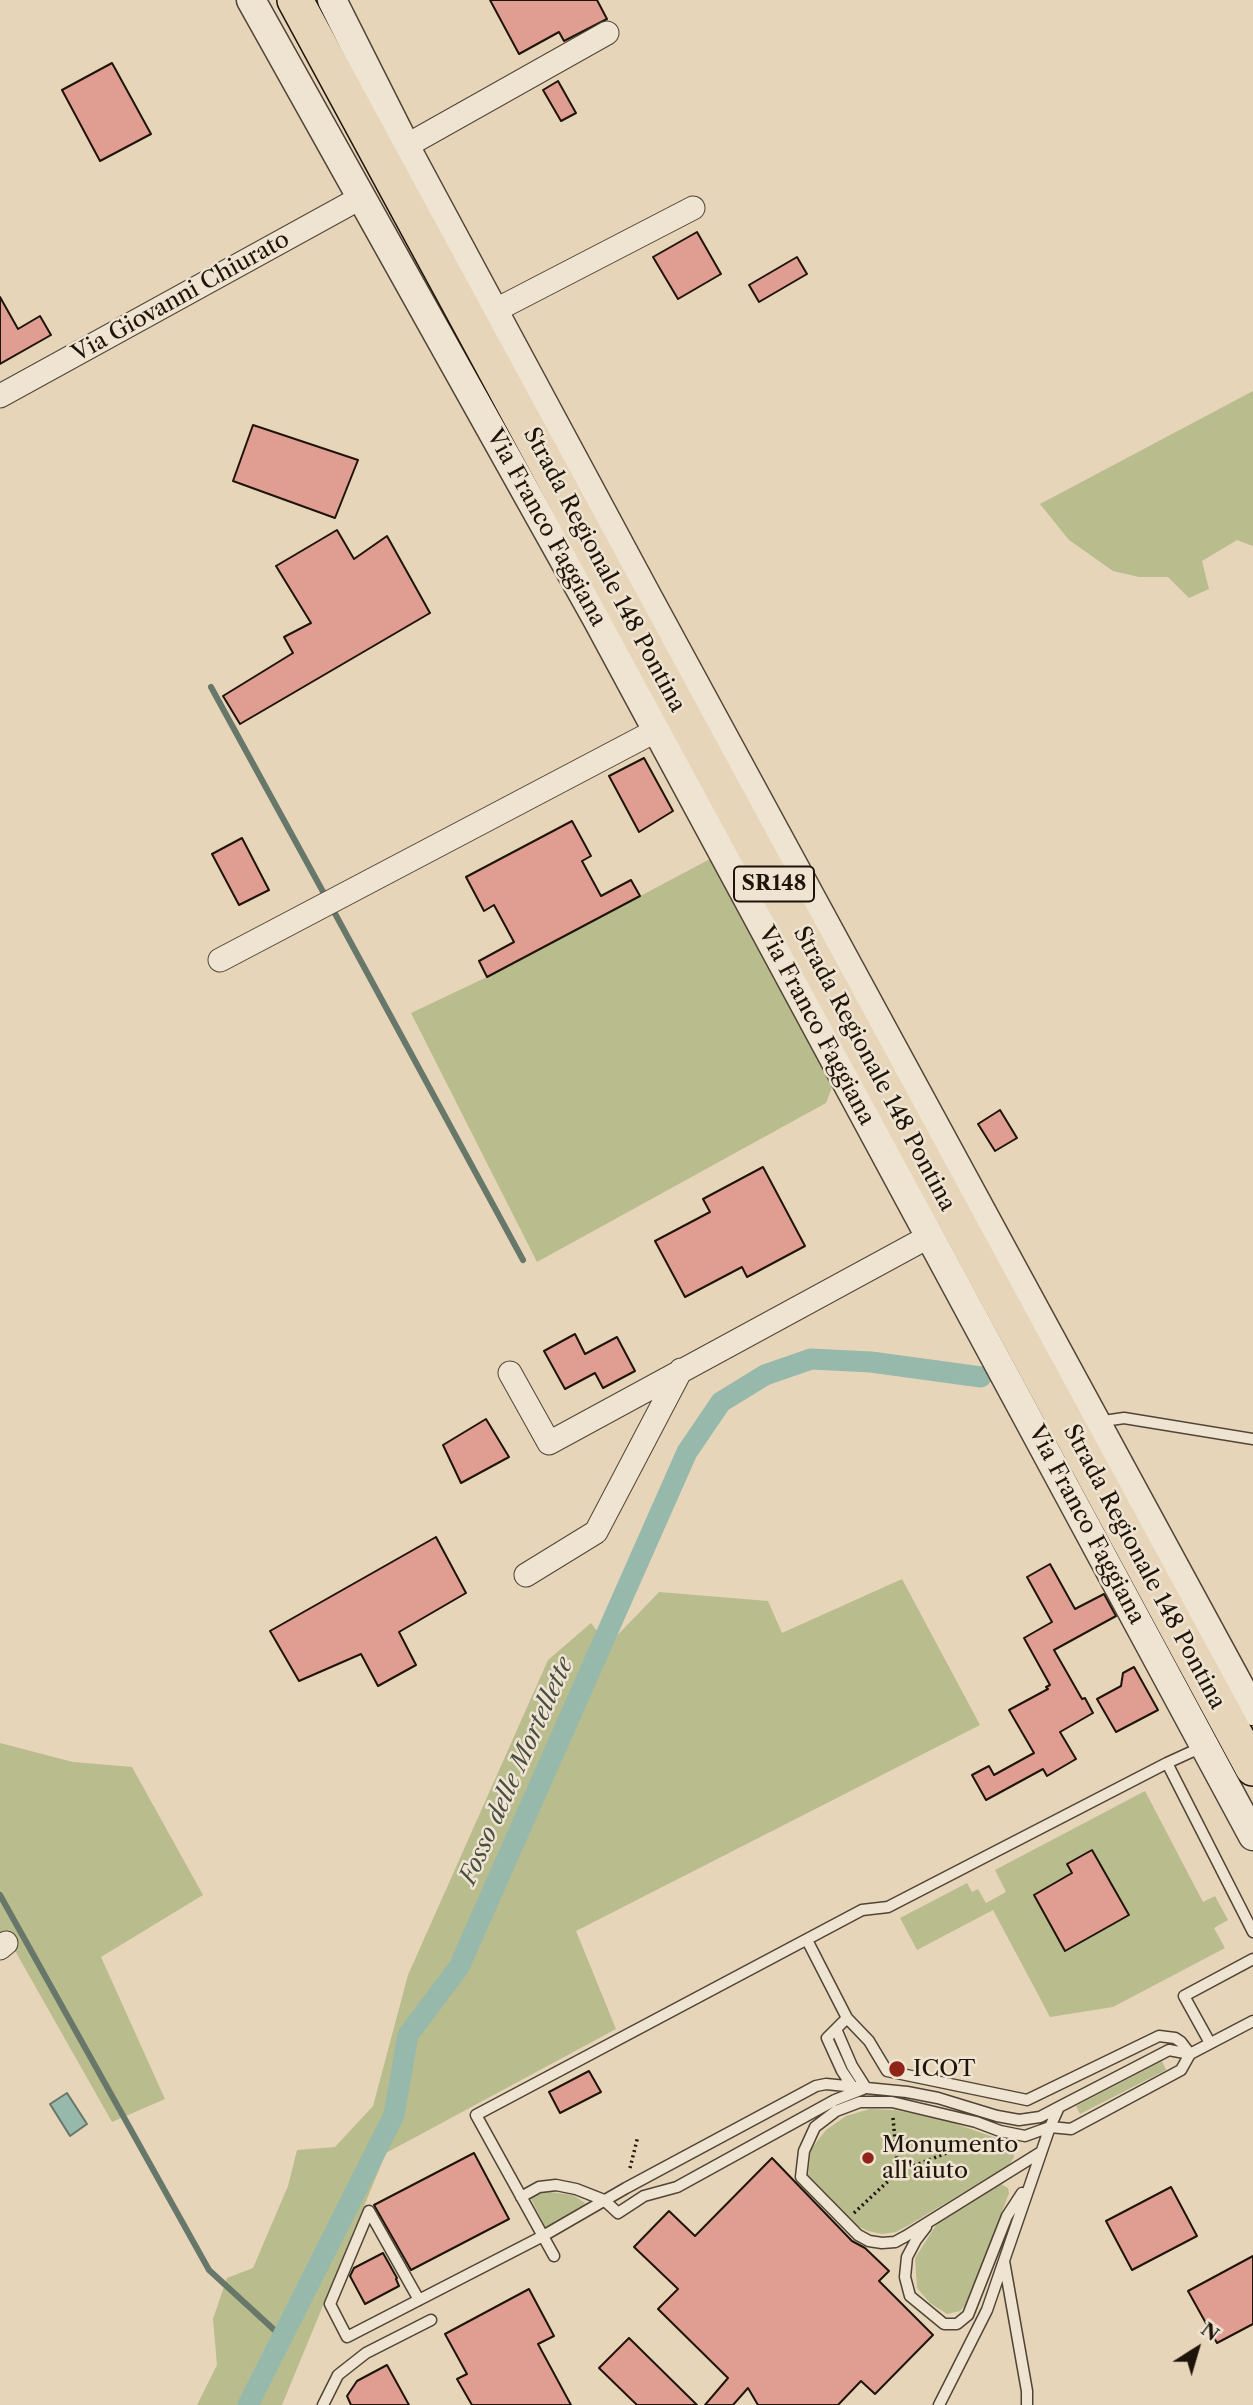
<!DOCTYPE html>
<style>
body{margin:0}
#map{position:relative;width:1253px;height:2405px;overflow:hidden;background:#e7d5ba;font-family:"Libre Caslon Text",serif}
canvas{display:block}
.north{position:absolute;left:1162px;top:2314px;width:70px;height:70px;-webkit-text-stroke:5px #efe4d2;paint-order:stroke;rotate:37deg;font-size:19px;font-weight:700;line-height:28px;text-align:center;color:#1e1409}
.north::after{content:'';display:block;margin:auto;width:24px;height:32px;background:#1e1409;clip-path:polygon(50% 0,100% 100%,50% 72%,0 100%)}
</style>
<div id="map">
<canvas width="1253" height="2405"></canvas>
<div class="north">N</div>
</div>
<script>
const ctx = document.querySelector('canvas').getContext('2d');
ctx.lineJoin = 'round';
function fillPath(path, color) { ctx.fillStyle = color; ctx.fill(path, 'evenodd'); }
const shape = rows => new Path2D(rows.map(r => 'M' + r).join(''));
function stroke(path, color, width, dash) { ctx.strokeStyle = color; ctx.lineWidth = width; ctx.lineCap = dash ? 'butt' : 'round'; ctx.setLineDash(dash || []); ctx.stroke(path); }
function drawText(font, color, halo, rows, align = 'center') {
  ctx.font = font + ' "Libre Caslon Text",serif'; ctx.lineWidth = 5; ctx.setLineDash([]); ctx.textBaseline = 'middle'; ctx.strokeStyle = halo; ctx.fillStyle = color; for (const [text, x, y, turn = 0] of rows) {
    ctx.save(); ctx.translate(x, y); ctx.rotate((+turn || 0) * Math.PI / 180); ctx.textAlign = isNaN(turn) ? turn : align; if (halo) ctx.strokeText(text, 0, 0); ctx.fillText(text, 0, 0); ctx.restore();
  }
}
const green = shape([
 [1253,391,1253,546,1237,540,1202,561,1209,589,1189,598,1168,577,1139,577,1113,571,1069,540,1040,504],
 [714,857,834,1082,826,1103,537,1262,411,1013,487,977],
 [902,1579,980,1725,576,1931,616,2029,386,2153,282,2405,197,2405,217,2365,213,2319,227,2278,253,2268,288,2186,297,2150,335,2147,373,2106,408,1975,548,1660,591,1623,608,1645,659,1592,768,1601,782,1633],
 [0,1743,73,1762,132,1767,203,1895,101,1957,165,2099,112,2122,5,1933,0,1935],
 [1145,1791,1203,1902,1215,1896,1228,1920,1214,1928,1225,1948,1113,2007,1050,2017,993,1910,917,1950,900,1918,967,1883,972,1892,978,1889,986,1903,1006,1892,995,1870],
 [1092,1850,1129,1915,1034,1895,1072,1873,1067,1864],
 [1162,2061,1166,2070,1080,2114,1076,2106],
 [870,2109,895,2110,948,2121,1007,2142,1013,2148,1014,2157,1009,2165,909,2225,896,2232,882,2234,868,2231,855,2225,808,2176,811,2149,826,2130,846,2116],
 [999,2183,1008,2188,1009,2193,969,2301,960,2311,947,2314,930,2303,917,2288,915,2258,938,2222],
 [542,2191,573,2195,585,2203,584,2207,546,2228,530,2197]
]);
const water = shape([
 [67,2093,87,2124,70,2136,50,2104,67,2093]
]);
const stream = shape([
 [211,687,327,899],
 [332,908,523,1260],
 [0,1895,209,2270,282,2337]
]);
const canal = shape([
 [248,2405,394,2115,408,2035,459,1967,687,1452,721,1402,765,1375,811,1359,871,1362,981,1377]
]);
const building = shape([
 [490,0,597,0,607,19,564,41,559,32,519,54,490,0],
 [112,63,151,134,100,161,62,90,112,63],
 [558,81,576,113,561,121,543,90,558,81],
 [697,232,721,274,678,299,653,257,697,232],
 [797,257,807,274,759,302,749,285,797,257],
 [0,297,18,329,40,316,51,335,0,364,0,297],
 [253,425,358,460,335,518,233,481,253,425],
 [337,530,354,559,387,536,430,613,240,724,223,696,293,653,284,637,311,623,276,566,337,530],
 [644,758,673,811,639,832,609,776,644,758],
 [572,821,591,856,582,861,601,896,631,880,640,896,487,977,479,961,514,942,494,905,484,911,466,877,572,821],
 [242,838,269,890,239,905,212,854,242,838],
 [1000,1110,1017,1138,995,1151,978,1124,1000,1110],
 [763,1167,805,1246,747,1277,742,1267,685,1297,655,1241,710,1212,703,1199,763,1167],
 [575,1334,585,1354,617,1337,635,1371,603,1388,595,1373,565,1389,544,1351,575,1334],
 [486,1419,509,1457,461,1483,443,1445,486,1419],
 [436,1537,466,1593,399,1632,416,1665,378,1686,361,1654,299,1681,270,1631,436,1537],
 [1050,1564,1075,1609,1104,1594,1116,1616,1054,1650,1082,1699,1085,1698,1093,1713,1060,1732,1076,1759,1047,1776,1043,1769,986,1800,972,1775,989,1766,994,1775,1034,1753,1009,1710,1048,1689,1046,1687,1050,1685,1024,1638,1052,1622,1027,1577,1050,1564],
 [1134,1667,1158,1710,1116,1732,1097,1699,1121,1686,1123,1673,1134,1667],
 [1092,1850,1129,1915,1065,1951,1034,1895,1072,1873,1067,1864,1092,1850],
 [589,2071,601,2092,560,2113,549,2092,589,2071],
 [474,2153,509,2219,411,2270,374,2205,474,2153],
 [772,2158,852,2241,865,2248,889,2271,879,2281,933,2335,875,2394,861,2381,838,2405,758,2405,748,2388,733,2405,705,2405,728,2378,658,2309,678,2289,634,2247,669,2211,695,2236,772,2158],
 [1171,2187,1197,2236,1132,2270,1106,2221,1171,2187],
 [383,2253,397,2278,396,2279,399,2286,365,2304,350,2276,354,2268,383,2253],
 [1253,2256,1253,2324,1217,2343,1188,2291,1253,2256],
 [529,2289,554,2336,538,2344,571,2405,472,2405,457,2379,467,2374,445,2334,529,2289],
 [629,2338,697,2405,637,2405,599,2368,629,2338],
 [387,2365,409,2405,351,2405,347,2396,357,2381,387,2365]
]);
const path = shape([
 [893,2118,898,2172],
 [630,2168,638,2136],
 [854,2213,898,2172,954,2150,1015,2151]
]);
const service = shape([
 [1097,1422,1124,1418,1253,1439],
 [1167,1763,1202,1747],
 [807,1940,847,2018],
 [836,2029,827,2038,842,2071,852,2086],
 [1210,2043,1184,1996,1253,1959],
 [866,2088,852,2066,836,2029,847,2018,869,2041,887,2071,1027,2100,1159,2036,1175,2038,1181,2042,1190,2054],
 [1041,2152,906,2236,895,2242,882,2243,869,2241,858,2235,801,2177,804,2151,815,2127,836,2111,860,2102,892,2102,976,2122,1000,2131,1025,2136,1050,2127,1071,2129,1181,2070,1190,2054,1253,2021],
 [521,2197,539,2187,556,2185,576,2189,604,2200,618,2213,644,2196,677,2187,835,2100,863,2089],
 [926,2227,916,2240,907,2257,905,2277,910,2296,944,2324,957,2324,968,2315,1007,2216,1022,2193],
 [554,2256,476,2115,862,1910,888,1907,1167,1763,1253,1932],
 [1004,2261,1027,2391,1027,2405],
 [419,2300,369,2211,330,2304,347,2337,543,2236,626,2188,816,2086,826,2084,907,2092,938,2098,997,2116,1019,2120,1040,2117,1059,2107],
 [323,2405,338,2375,366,2353,431,2320],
 [939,2405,987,2310,1050,2127,1059,2107,1169,2050,1190,2054]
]);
const minor = shape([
 [406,146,607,33],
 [494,311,693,208],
 [0,396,362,197],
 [220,960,657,730],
 [510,1373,549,1443,930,1236],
 [526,1575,596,1532,681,1370],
 [0,1948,6,1943]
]);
const tertiary = shape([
 [251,0,597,619,1253,1836],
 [332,0,412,159,647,596,1253,1711]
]);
const primary = shape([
 [295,0,1253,1768]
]);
const markers = [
 [897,2069,9,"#8f2418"],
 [868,2158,7,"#8f2418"]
];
const shields = [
 [774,884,80]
];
const shieldNames = [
 ["SR148",774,884]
];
const streetNames = [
 ["Via Giovanni Chiurato",181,297,-29],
 ["Via Franco Faggiana",546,528,61],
 ["Strada Regionale 148 Pontina",604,570,62],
 ["Via Franco Faggiana",816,1026,62],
 ["Strada Regionale 148 Pontina",874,1069,62],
 ["Via Franco Faggiana",1086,1525,62],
 ["Strada Regionale 148 Pontina",1144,1567,62]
];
const poiNames = [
 ["ICOT",913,2069],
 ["Monumento",882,2145],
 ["all'aiuto",882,2171]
];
const waterNames = [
 ["Fosso delle Mortellette",517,1771,-66]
];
fillPath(green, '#b9bc8d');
fillPath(water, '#97b9ab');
stroke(water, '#67776a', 2);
stroke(stream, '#67776a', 6);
stroke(canal, '#97b9ab', 21);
fillPath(building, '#e09e93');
stroke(building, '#1e1409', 2);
stroke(service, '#504435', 13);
stroke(minor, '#504435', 25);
stroke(tertiary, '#504435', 31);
stroke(primary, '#1e1409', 38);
stroke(path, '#1e1409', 3.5, [2, 3.5]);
stroke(service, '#efe4d2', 10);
stroke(minor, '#efe4d2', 23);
stroke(tertiary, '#efe4d2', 28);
stroke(primary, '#e7d5ba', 35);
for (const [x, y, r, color] of markers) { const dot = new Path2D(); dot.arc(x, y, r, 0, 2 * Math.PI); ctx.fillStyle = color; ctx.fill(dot); stroke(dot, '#efe4d2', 2.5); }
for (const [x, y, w] of shields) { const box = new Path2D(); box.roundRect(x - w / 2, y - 17.5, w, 35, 5); ctx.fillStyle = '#efe4d2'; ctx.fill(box); stroke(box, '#1e1409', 2); }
drawText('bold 21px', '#1e1409', null, shieldNames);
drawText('23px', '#1e1409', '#efe4d2', streetNames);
drawText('23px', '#1e1409', '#efe4d2', poiNames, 'left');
drawText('italic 24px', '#484e42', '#efe4d2', waterNames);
</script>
